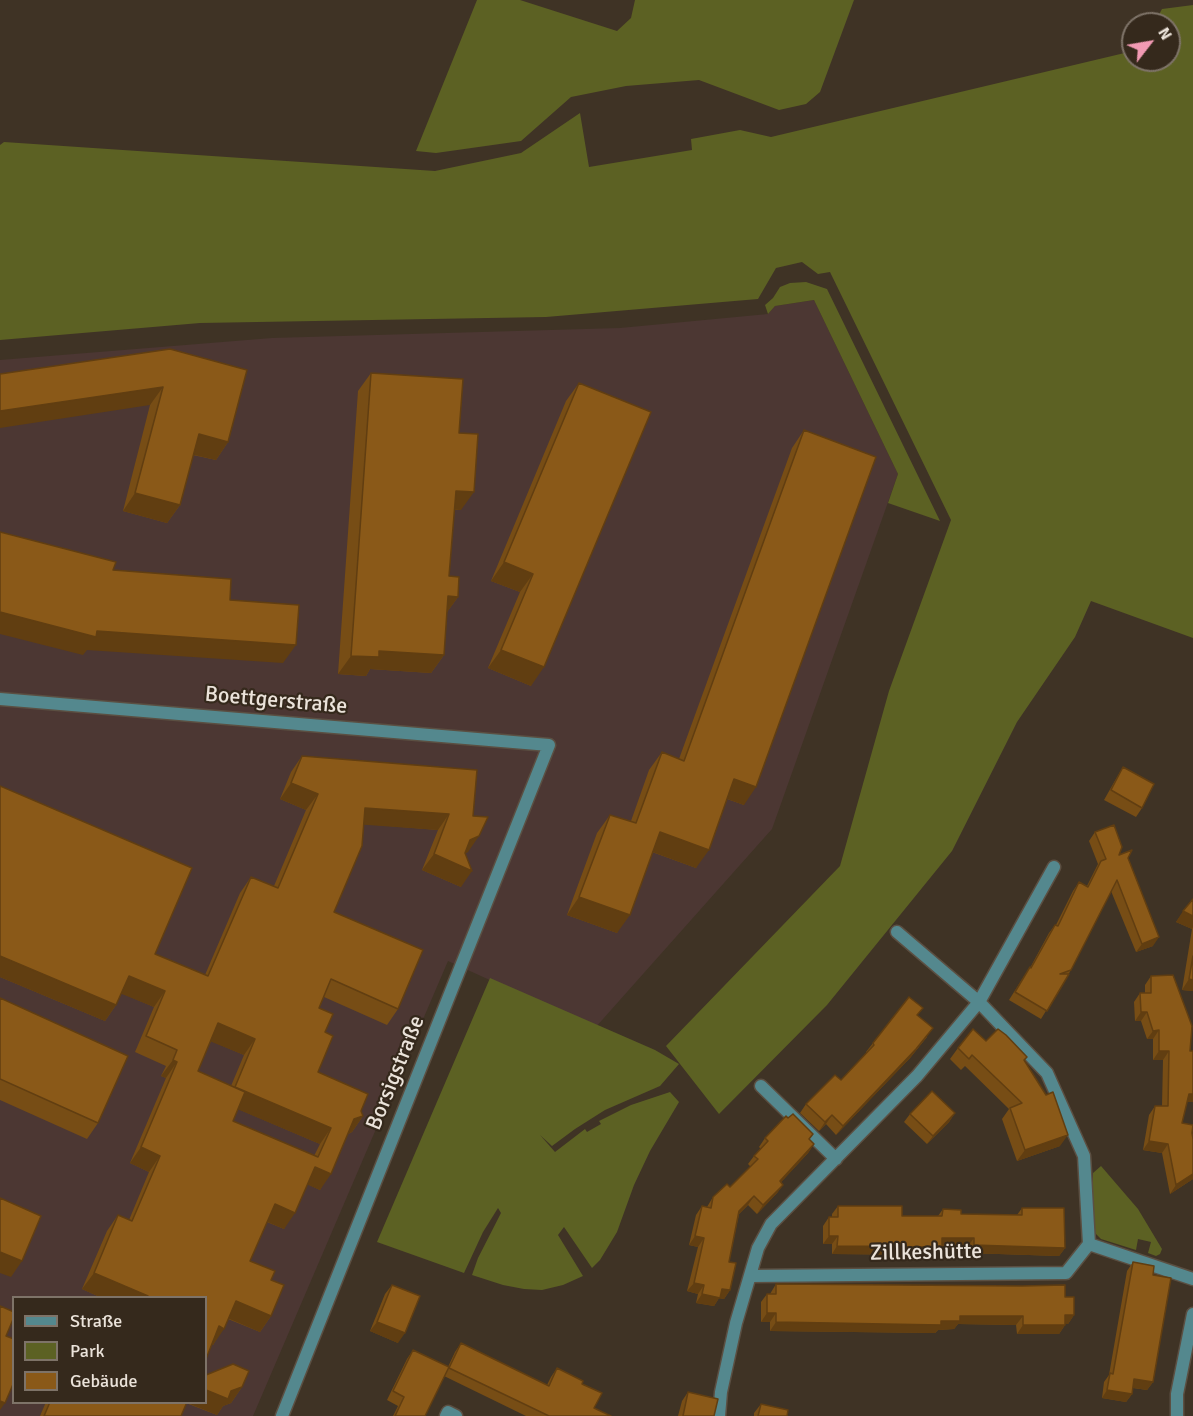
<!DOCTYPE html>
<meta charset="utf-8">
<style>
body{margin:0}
#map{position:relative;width:1193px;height:1416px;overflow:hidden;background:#3f3325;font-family:Signika,sans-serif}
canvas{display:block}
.legend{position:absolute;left:12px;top:1296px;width:195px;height:108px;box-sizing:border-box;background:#35291c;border:2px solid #7e7368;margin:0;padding:8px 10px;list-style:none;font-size:18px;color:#ebe3da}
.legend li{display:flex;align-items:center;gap:12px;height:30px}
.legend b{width:30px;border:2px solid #7e7368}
.north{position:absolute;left:1121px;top:12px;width:60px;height:60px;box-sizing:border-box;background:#35291c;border:2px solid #7e7368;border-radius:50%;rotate:59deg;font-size:16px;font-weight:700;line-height:24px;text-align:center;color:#ebe3da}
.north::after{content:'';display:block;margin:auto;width:21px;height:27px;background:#f19ab3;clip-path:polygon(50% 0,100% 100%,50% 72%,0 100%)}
</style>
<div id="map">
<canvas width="1193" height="1416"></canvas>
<ul class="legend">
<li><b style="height:8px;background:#54888e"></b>Straße</li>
<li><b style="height:16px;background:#5c6123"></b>Park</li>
<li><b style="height:16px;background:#8a5918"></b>Gebäude</li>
</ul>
<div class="north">N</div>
</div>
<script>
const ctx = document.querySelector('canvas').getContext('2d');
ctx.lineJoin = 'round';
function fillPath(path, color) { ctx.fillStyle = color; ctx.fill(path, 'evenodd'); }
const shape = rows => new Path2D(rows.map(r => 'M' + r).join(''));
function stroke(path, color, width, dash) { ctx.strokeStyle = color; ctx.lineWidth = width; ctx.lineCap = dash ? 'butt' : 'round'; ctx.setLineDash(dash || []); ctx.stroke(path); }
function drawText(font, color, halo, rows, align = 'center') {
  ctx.font = font + ' Signika,sans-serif'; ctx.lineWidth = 4.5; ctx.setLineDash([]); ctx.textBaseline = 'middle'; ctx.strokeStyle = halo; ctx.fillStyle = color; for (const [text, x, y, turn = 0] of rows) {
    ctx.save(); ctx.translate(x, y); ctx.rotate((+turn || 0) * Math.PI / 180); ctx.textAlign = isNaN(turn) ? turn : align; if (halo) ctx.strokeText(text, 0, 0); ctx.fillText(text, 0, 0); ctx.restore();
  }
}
const industrial = shape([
 [814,300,898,474,772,829,595,1028,448,961,253,1416,0,1416,0,360,272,338,620,328,768,314,775,306],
 [14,1298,206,1298,206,1402,14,1402]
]);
const green = shape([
 [477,0,520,0,617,31,631,18,635,0,854,0,820,92,806,104,779,110,699,80,626,86,571,97,521,141,436,153,416,151],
 [1193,5,1193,638,1091,601,1075,637,1017,722,952,851,827,1005,719,1114,666,1046,840,866,889,691,951,520,830,272,818,274,802,262,776,268,758,299,546,317,200,323,0,340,0,145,4,142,435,171,521,153,580,113,589,167,692,150,691,139,740,130,771,137,1133,51,1133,60,1169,60,1169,24,1154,24,1162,9],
 [806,282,827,289,940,521,888,503,898,474,814,300,775,306,768,314,765,305,773,298,780,287,790,283],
 [490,978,655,1050,679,1064,660,1086,605,1110,575,1129,552,1146,540,1135,555,1152,585,1129,587,1132,601,1124,599,1121,631,1105,670,1092,679,1102,650,1151,634,1185,617,1232,600,1260,592,1268,564,1227,558,1235,583,1276,563,1285,542,1290,524,1289,503,1285,472,1275,478,1258,501,1213,498,1208,483,1232,464,1273,377,1242],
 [1101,1166,1138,1209,1162,1249,1160,1254,1156,1256,1148,1253,1151,1242,1138,1239,1136,1250,1101,1239,1093,1231,1093,1173]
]);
const street = shape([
 [0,699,549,745,282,1416],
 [897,932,979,1002,1054,867],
 [761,1086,836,1159],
 [751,1276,1066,1273,1089,1244,1193,1279],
 [446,1416,448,1412,456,1416],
 [719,1416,721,1392,736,1323,758,1248,771,1224,917,1076,979,1002,1047,1073,1084,1156,1089,1244],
 [1177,1416,1177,1394,1193,1314]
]);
const wall = shape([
 [170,349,228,442,216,460,193,455,180,505,167,523,123,511,150,405],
 [371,373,459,433,461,510,454,510,449,576,458,597,447,612,444,655,431,673,370,669,366,676,338,674,358,391],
 [579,383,531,686,488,668,520,592,491,581,566,401],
 [804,430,744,805,727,799,696,868,652,852,617,933,567,915,597,833,610,815,631,821,649,770,662,752,679,759,792,448],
 [302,756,477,770,468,852,465,853,461,887,422,870,438,830,364,824,334,912,398,1009,387,1025,324,997,319,1008,325,1032,318,1072,361,1111,363,1116,352,1132,348,1134,320,1190,307,1184,284,1229,267,1222,250,1261,271,1280,271,1316,260,1332,228,1319,213,1345,212,1344,206,1298,102,1298,82,1289,107,1231,118,1215,129,1220,149,1172,130,1163,166,1078,161,1076,166,1066,135,1052,154,1007,121,993,116,1005,105,1021,0,977,155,954,205,975,240,893,251,877,274,886,306,810,280,799,291,772],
 [211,1041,244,1055,231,1086,198,1071],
 [238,1109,320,1144,314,1156,233,1121],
 [1123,767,1142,808,1136,817,1104,800,1117,777],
 [1095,832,1119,855,1128,858,1153,946,1136,952,1111,891,1071,970,1041,1019,1009,1000,1024,976,1030,967,1030,968,1049,933,1055,925,1056,925,1073,891,1079,882,1087,886,1098,864,1089,841],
 [1193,899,1193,991,1182,990,1192,929,1176,922],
 [1151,976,1190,1051,1193,1051,1193,1102,1187,1102,1182,1123,1192,1133,1193,1179,1170,1194,1162,1153,1143,1150,1149,1115,1155,1106,1162,1106,1163,1060,1153,1060,1153,1039,1147,1039,1141,1021,1135,1021,1134,1002,1140,993,1145,993,1145,985],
 [0,998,98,1123,87,1139,0,1100],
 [918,1016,927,1037,910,1058,836,1135,826,1124,819,1131,800,1113,806,1104,841,1080,867,1053,866,1052,873,1043],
 [986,1041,1027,1057,1025,1060,1060,1146,1017,1161,1002,1119,1009,1109,965,1066,961,1070,950,1059,958,1048],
 [955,1113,949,1122,927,1144,904,1122,910,1114],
 [765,1138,809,1139,814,1144,808,1153,781,1182,783,1185,777,1193,757,1214,748,1205,739,1214,729,1262,730,1290,724,1299,719,1298,714,1306,696,1303,698,1294,687,1291,698,1247,689,1245,696,1215,702,1206,707,1207,713,1197,730,1187,751,1167,748,1164,754,1156,761,1149,759,1147],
 [838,1206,902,1216,938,1216,943,1209,961,1214,1017,1215,1022,1208,1065,1248,1059,1256,968,1253,968,1246,942,1246,936,1255,832,1254,832,1244,823,1244,823,1226,829,1217,832,1217,832,1214],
 [1133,1262,1153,1275,1153,1382,1147,1390,1133,1388,1132,1394,1126,1402,1102,1398,1104,1382,1109,1375,1127,1271],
 [776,1284,1065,1297,1074,1315,1068,1324,1065,1323,1065,1325,1059,1334,1017,1334,1016,1325,958,1324,954,1329,938,1330,935,1333,770,1331,770,1322,761,1322,761,1302,767,1294,770,1294],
 [392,1285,398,1343,370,1331,385,1294],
 [461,1343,547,1385,551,1377,557,1368,582,1384,594,1408,611,1416,526,1416,444,1376,425,1416,393,1416,398,1406,387,1400,407,1359,413,1350,448,1367,455,1352],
 [242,1387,231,1403,223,1406,217,1415,186,1403,181,1416,40,1416,46,1402,206,1402],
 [688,1392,714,1416,678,1416,682,1401],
 [761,1404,787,1416,754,1416,754,1413]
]);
const shadedWall = shape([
 [163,387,150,405,0,428,0,411],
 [199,434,228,442,216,460,186,453],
 [456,491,474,492,461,510,443,509],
 [135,493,180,505,167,523,123,511],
 [504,562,533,574,520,592,491,581],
 [448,596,458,597,445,615],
 [0,612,97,631,296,645,283,663,87,650,83,655,0,634],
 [501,650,544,667,531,686,488,668],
 [379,651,444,655,431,673,370,669,366,676,338,674,351,656],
 [734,779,756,787,744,805,722,797],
 [291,783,318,794,306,810,280,799],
 [365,808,449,814,438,830,354,824],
 [660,832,709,850,696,868,647,850],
 [479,836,468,852,459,856,470,840],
 [434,854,472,871,461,887,422,870],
 [579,897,630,915,617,933,567,915],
 [1183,911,1193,916,1193,927,1192,929,1176,922],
 [1159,937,1153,946,1136,952,1142,944],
 [0,956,116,1005,105,1021,0,977],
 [129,976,165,991,154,1007,117,992],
 [1189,979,1193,980,1193,991,1182,990],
 [1141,1012,1147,1012,1141,1021,1135,1021],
 [218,1023,255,1039,244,1055,207,1040],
 [933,1028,910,1058,836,1135,843,1126],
 [1159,1030,1153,1039,1147,1039,1153,1031],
 [1159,1051,1169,1051,1163,1060,1153,1060],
 [173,1060,177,1062,166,1078,161,1076],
 [235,1087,331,1128,320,1144,223,1103],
 [1189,1094,1193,1094,1193,1102,1183,1102],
 [955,1113,949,1122,927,1144,933,1136],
 [832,1115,826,1124,819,1131,825,1122],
 [363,1116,352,1132,343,1136,354,1119],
 [1068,1135,1060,1146,1017,1161,1025,1150],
 [1149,1141,1168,1144,1162,1153,1143,1150],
 [814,1144,808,1153,774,1190,780,1181],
 [141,1147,160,1156,149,1172,130,1163],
 [315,1167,331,1174,320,1190,304,1183],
 [1193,1174,1193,1179,1170,1194,1176,1185],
 [783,1185,777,1193,757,1214,763,1205],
 [754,1196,748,1205,733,1220,739,1211],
 [275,1204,295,1213,284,1229,263,1220],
 [695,1236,704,1238,698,1247,689,1245],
 [829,1236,838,1236,832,1244,823,1244],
 [942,1238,974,1238,968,1246,936,1246],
 [974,1245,1065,1248,1059,1256,968,1253],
 [837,1246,942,1247,936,1255,832,1254],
 [0,1252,22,1261,11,1277,0,1273],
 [94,1273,148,1296,146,1298,102,1298,82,1289],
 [694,1283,704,1285,698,1294,687,1291],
 [722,1289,730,1290,724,1299,719,1298,714,1306,696,1303,702,1294],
 [236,1301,271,1316,260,1332,225,1317],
 [767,1313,776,1313,770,1322,761,1322],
 [1065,1315,1074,1315,1068,1324,1059,1323],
 [960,1316,1023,1316,1016,1325,958,1324,954,1329,938,1330,935,1333,770,1331,776,1322,941,1321],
 [377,1322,405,1333,398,1343,370,1331],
 [1023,1325,1065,1325,1059,1334,1017,1334],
 [219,1326,224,1329,213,1345,207,1342],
 [1134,1379,1153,1382,1147,1390,1128,1387],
 [242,1387,231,1403,223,1406,217,1415,185,1402,206,1402,206,1390,231,1391],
 [1107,1390,1132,1394,1126,1402,1102,1398],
 [0,1401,5,1403,0,1410]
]);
const building = shape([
 [170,349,247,370,228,442,199,434,180,505,135,493,163,387,0,411,0,374,170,349],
 [371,373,463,379,459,433,478,434,474,492,456,491,449,576,459,577,458,597,448,596,444,655,379,651,379,657,351,656,371,373],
 [579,383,651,412,544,667,501,650,533,574,504,562,579,383],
 [804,430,876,457,756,787,734,779,709,850,660,832,630,915,579,897,610,815,636,823,662,752,684,761,804,430],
 [0,532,116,562,113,570,231,579,230,600,299,605,296,645,97,631,96,637,0,612,0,532],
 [302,756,477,770,473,816,488,817,479,836,470,840,465,853,472,871,434,854,449,814,365,808,362,846,334,912,423,950,398,1009,331,979,319,1008,333,1014,325,1032,333,1036,318,1072,368,1094,361,1111,363,1116,354,1119,331,1174,315,1167,295,1213,275,1204,250,1261,275,1271,271,1280,284,1285,271,1316,236,1301,224,1329,219,1326,206,1359,206,1298,147,1298,148,1296,94,1273,118,1215,132,1221,160,1156,141,1147,177,1062,173,1060,177,1050,146,1036,165,991,129,976,116,1005,0,956,0,786,192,868,155,954,208,976,251,877,278,888,318,794,291,783,302,756],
 [218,1023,255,1039,235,1087,331,1128,318,1157,233,1121,245,1092,198,1071,218,1023],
 [1123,767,1154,784,1142,808,1111,790,1123,767],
 [1114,825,1122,847,1119,855,1132,850,1128,858,1159,937,1142,944,1117,880,1071,970,1060,974,1069,974,1047,1011,1015,992,1030,967,1031,968,1055,925,1058,926,1079,882,1088,887,1101,861,1106,859,1095,832,1114,825],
 [1193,899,1193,916,1183,911,1193,899],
 [1193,956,1193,980,1189,979,1193,956],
 [1173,975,1192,1026,1190,1051,1193,1051,1193,1094,1189,1094,1182,1123,1193,1125,1192,1133,1193,1139,1193,1174,1176,1185,1168,1144,1149,1141,1155,1106,1168,1106,1169,1051,1159,1051,1159,1030,1153,1031,1147,1012,1141,1012,1140,993,1151,993,1151,976,1173,975],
 [909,997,923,1008,917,1015,933,1028,916,1049,843,1126,832,1115,825,1122,806,1104,835,1075,841,1080,874,1045,873,1043,909,997],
 [0,998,128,1056,98,1123,0,1079,0,998],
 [973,1029,986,1041,998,1029,1006,1035,1027,1057,1024,1060,1046,1095,1053,1092,1068,1135,1025,1150,1010,1108,1022,1103,972,1055,969,1059,958,1048,973,1029],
 [932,1091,955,1113,933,1136,910,1114,932,1091],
 [793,1114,813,1134,809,1139,814,1144,780,1181,783,1185,763,1205,754,1196,739,1211,729,1262,736,1263,730,1290,722,1289,720,1298,702,1294,704,1285,694,1283,704,1238,695,1236,702,1206,711,1208,713,1197,727,1184,730,1187,758,1159,754,1156,768,1141,765,1138,786,1116,788,1118,793,1114],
 [0,1198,41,1216,22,1261,0,1252,0,1198],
 [838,1206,902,1206,902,1216,942,1216,943,1209,961,1210,961,1214,1022,1215,1022,1208,1064,1208,1065,1248,974,1245,974,1238,942,1238,942,1247,837,1246,838,1236,829,1236,829,1217,838,1217,838,1206],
 [1133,1262,1154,1266,1153,1275,1171,1278,1153,1382,1134,1379,1132,1394,1107,1390,1110,1373,1113,1374,1133,1262],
 [776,1284,1022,1286,1065,1285,1065,1297,1074,1297,1074,1315,1065,1315,1065,1325,1023,1325,1023,1316,960,1316,960,1321,941,1321,941,1325,776,1322,776,1313,767,1313,767,1294,776,1294,776,1284],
 [392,1285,420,1296,405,1333,377,1322,392,1285],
 [0,1306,14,1312,14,1317,6,1336,14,1339,14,1382,5,1403,0,1401,0,1306],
 [461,1343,549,1386,557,1368,583,1381,582,1384,602,1393,594,1408,611,1416,549,1416,449,1368,461,1343],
 [413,1350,449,1367,425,1416,395,1416,404,1397,393,1391,413,1350],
 [233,1364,249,1371,242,1387,231,1391,228,1399,206,1390,206,1375,233,1364],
 [688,1392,718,1399,714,1416,683,1416,688,1392],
 [50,1402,187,1402,181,1416,44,1416,50,1402],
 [761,1404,788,1410,787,1416,758,1416,761,1404]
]);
const streetNames = [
 ["Boettgerstraße",276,701,5],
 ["Borsigstraße",396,1073,-68],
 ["Zillkeshütte",926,1253,-1]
];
fillPath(industrial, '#4c3733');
fillPath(green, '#5c6123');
stroke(street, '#5b4f42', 15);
stroke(street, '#54888e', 12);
fillPath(wall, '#774d15');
fillPath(shadedWall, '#613e11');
fillPath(building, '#8a5918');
stroke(building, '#613e11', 1.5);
drawText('22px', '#ebe3da', '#35291c', streetNames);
</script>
